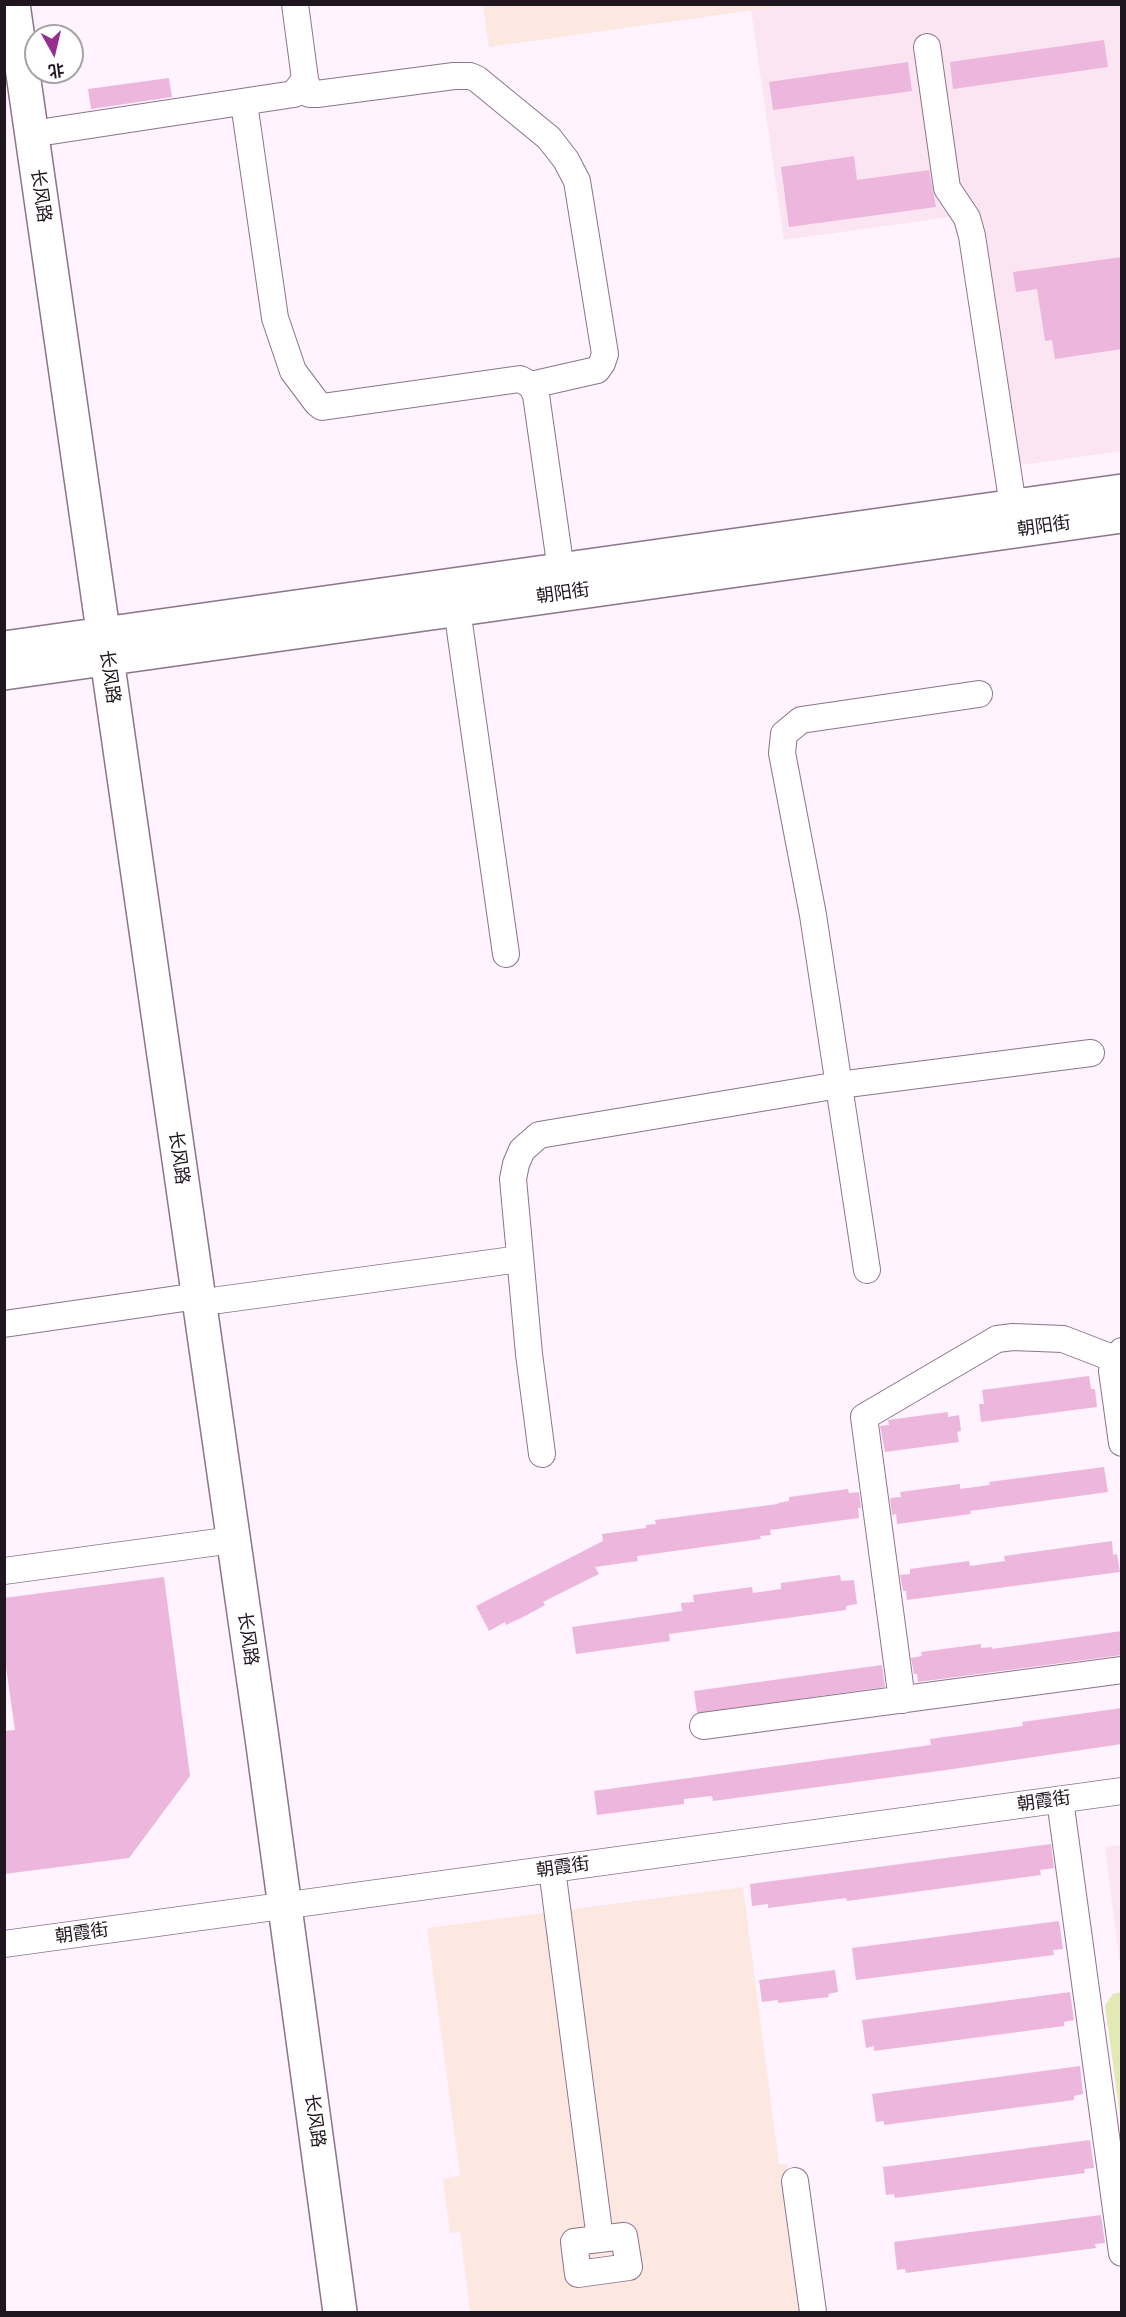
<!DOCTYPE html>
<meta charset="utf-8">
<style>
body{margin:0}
#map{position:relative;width:1126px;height:2317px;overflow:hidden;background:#fef3fe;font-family:"Space Grotesk","Noto Sans SC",sans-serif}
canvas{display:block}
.frame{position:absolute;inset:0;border:6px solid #20161f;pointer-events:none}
.north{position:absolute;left:24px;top:24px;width:60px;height:60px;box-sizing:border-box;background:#fff;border:2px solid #a6a2a5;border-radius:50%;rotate:172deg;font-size:16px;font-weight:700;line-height:24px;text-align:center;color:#20161f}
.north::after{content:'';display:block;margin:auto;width:21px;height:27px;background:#962e91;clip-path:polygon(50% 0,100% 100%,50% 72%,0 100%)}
</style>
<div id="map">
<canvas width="1126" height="2317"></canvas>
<div class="frame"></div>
<div class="north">北</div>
</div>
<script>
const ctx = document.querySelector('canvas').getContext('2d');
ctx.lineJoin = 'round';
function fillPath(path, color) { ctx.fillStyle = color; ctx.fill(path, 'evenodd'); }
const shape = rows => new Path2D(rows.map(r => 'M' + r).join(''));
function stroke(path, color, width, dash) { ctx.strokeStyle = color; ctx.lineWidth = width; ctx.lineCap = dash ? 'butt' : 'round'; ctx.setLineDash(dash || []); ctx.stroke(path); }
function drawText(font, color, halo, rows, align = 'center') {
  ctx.font = font + ' "Space Grotesk","Noto Sans SC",sans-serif'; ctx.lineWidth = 6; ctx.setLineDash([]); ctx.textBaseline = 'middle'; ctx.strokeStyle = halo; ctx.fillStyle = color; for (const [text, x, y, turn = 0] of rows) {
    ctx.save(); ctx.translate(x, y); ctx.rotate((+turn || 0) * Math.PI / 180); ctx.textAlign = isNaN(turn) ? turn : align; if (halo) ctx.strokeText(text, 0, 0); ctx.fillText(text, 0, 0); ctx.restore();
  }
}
const education = shape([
 [790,4,1121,5,1121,451,994,469,958,216,784,240,751,10],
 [1121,1845,1122,1965,1120,1965,1105,1847]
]);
const medical = shape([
 [483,4,790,4,790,5,489,47],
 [743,1887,779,2164,787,2164,807,2312,470,2312,460,2232,450,2233,443,2179,460,2176,427,1928]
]);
const green = shape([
 [1121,1992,1122,1992,1121,2123,1105,2005,1113,1994]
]);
const building = shape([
 [1104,40,1108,67,953,89,950,62],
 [908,62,912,91,773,110,769,82],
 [169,78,172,97,91,109,88,89],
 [854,156,857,180,929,170,936,207,789,227,781,167],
 [1122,257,1122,349,1055,359,1052,340,1045,341,1037,289,1016,292,1013,272],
 [1089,1376,1091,1389,1095,1389,1097,1407,981,1422,979,1404,984,1404,982,1390],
 [948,1412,948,1417,959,1415,961,1431,957,1432,959,1442,885,1452,880,1426,889,1425,888,1420],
 [1104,1467,1108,1492,970,1511,971,1514,897,1524,896,1514,892,1515,890,1498,901,1497,900,1492,960,1484,960,1489,990,1485,989,1482],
 [848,1489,849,1493,859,1492,861,1508,858,1508,859,1518,770,1530,771,1535,760,1536,761,1539,645,1555,637,1556,638,1561,595,1567,599,1574,543,1602,545,1605,527,1615,506,1625,505,1622,489,1631,476,1606,603,1541,602,1534,646,1528,646,1525,656,1524,655,1520,778,1504,778,1503,789,1501,789,1497],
 [1112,1541,1113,1555,1117,1554,1120,1572,907,1600,906,1591,903,1591,900,1575,910,1574,910,1569,969,1561,970,1566,1005,1561,1004,1556],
 [840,1575,841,1581,854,1580,857,1604,846,1606,846,1610,669,1634,670,1641,576,1654,572,1627,682,1611,681,1603,694,1602,693,1595,752,1587,753,1593,781,1589,781,1583],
 [164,1577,190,1776,129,1858,4,1874,4,1731,15,1730,4,1653,4,1598],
 [1122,1631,1122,1655,918,1682,917,1674,914,1674,911,1658,922,1656,921,1652,981,1644,981,1648,992,1647,992,1649],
 [882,1665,885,1687,697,1713,694,1691],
 [1122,1708,1122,1744,946,1770,713,1801,712,1796,684,1799,684,1804,597,1815,594,1791,931,1745,930,1739,1023,1726,1022,1722],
 [1051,1844,1054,1868,1040,1870,1041,1875,847,1901,846,1898,768,1908,768,1904,752,1906,750,1884],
 [1059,1921,1063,1949,1053,1950,1054,1955,856,1980,852,1948],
 [835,1970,838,1992,828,1994,829,1997,778,2003,778,2000,762,2002,759,1980],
 [1070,1992,1074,2020,1064,2022,1064,2026,874,2051,874,2046,866,2048,862,2020],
 [1080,2066,1083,2094,1074,2096,1074,2100,884,2125,884,2121,876,2122,872,2094],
 [1090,2140,1094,2168,1084,2169,1085,2173,895,2198,894,2194,886,2195,883,2167],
 [1101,2215,1105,2243,1095,2244,1096,2248,906,2273,905,2269,897,2270,894,2242]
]);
const minor = shape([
 [927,47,947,188,967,218,972,236,1013,506],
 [305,79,309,94,317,94,454,76,470,76,477,79,549,138,566,160,577,181,605,354,602,363,597,370,531,385],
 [244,103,275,318,293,371,317,403,322,407,520,379,531,385,536,395,561,570],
 [51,131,294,94,305,79,295,4],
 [457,609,506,954],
 [867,1270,813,915,782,753,784,734,801,720,979,694],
 [219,1300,520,1259],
 [4,1324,198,1296],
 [1122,1351,1115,1359,1112,1371,1122,1443],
 [542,1454,529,1354,513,1179,516,1164,522,1150,539,1135,839,1085,1091,1053],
 [4,1571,233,1540],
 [902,1700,864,1417,997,1339,1013,1337,1063,1339,1115,1359],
 [703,1726,1122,1670],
 [1060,1800,1122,2253],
 [552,1869,600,2239],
 [4,1944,1122,1791],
 [795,2181,813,2312],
 [624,2236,629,2267,578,2274,574,2242,624,2236]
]);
const major = shape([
 [13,4,262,1738,340,2312],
 [4,648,1122,491],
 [4,673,1122,516]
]);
const streetNames = [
 ["长风路",40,196,82],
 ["朝阳街",1044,527,-8],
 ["朝阳街",563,594,-8],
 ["长风路",109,677,82],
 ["长风路",178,1158,82],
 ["长风路",247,1639,82],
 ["朝霞街",1044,1802,-8],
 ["朝霞街",563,1868,-8],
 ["朝霞街",82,1934,-8],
 ["长风路",314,2121,82]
];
fillPath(education, '#fce5f2');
fillPath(medical, '#fce8e0');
fillPath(green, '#e3e9b2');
fillPath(building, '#edb6dc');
stroke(minor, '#8d738c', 28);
stroke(major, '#8d738c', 36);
stroke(minor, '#fff', 26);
stroke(major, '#fff', 33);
drawText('18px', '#20161f', '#fff', streetNames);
</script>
